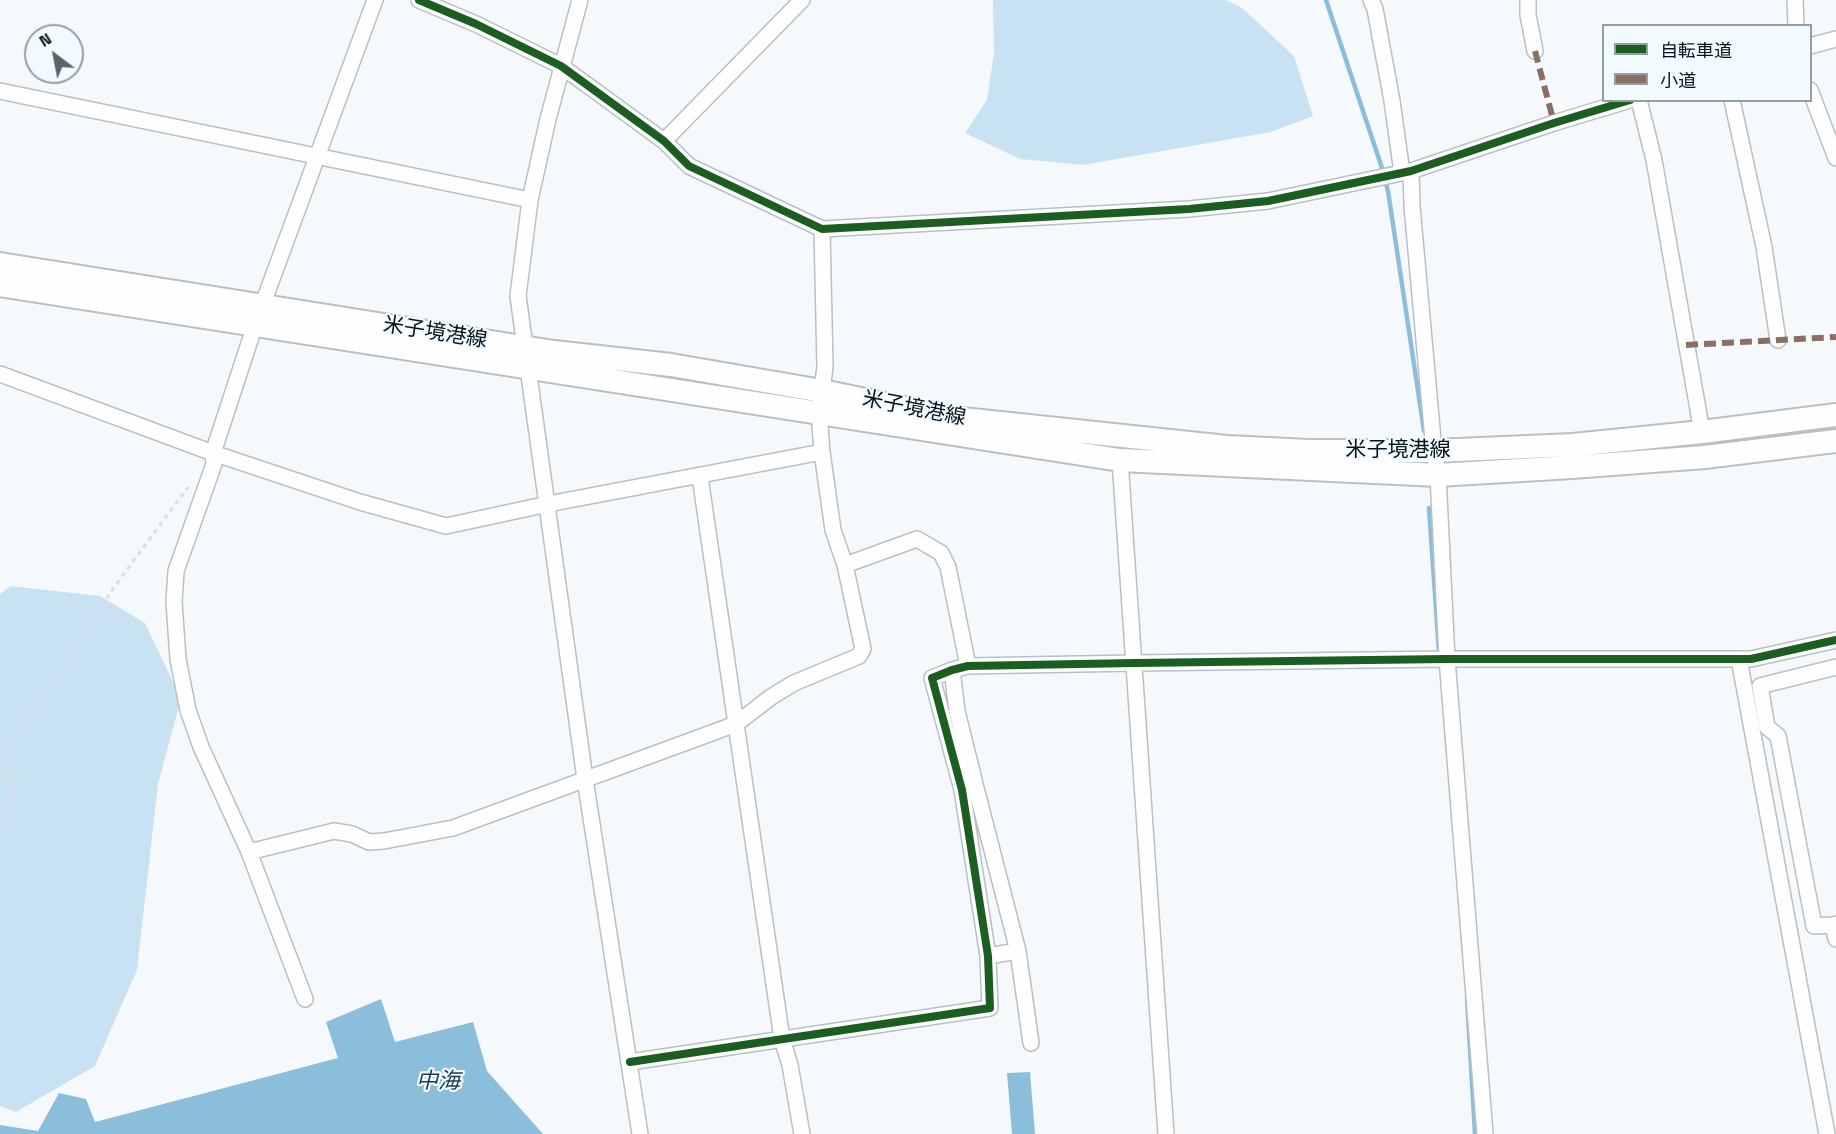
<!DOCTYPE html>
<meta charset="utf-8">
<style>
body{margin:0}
#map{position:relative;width:1836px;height:1134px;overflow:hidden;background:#f6f9fc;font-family:"Space Grotesk","Noto Sans JP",sans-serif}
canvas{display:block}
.legend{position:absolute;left:1602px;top:24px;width:210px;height:78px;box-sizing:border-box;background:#f3faff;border:2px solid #949ea3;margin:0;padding:8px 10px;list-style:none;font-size:18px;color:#06131a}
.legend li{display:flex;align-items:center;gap:12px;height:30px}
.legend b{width:30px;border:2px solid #949ea3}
.north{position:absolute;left:24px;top:24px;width:60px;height:60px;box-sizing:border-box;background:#f3faff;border:2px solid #949ea3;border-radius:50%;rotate:328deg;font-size:16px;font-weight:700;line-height:24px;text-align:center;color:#06131a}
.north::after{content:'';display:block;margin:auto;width:21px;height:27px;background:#5a6469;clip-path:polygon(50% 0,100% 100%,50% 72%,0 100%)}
</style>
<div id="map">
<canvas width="1836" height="1134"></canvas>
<ul class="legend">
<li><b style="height:8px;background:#1b5e20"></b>自転車道</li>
<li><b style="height:8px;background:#8d6e63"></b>小道</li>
</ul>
<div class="north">N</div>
</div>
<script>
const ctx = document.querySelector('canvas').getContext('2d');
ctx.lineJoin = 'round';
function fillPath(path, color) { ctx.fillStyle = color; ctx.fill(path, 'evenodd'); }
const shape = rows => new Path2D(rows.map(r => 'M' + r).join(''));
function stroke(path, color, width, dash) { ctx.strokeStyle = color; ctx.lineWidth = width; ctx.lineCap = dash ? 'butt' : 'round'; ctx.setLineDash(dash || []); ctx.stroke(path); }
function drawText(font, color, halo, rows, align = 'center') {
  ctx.font = font + ' "Space Grotesk","Noto Sans JP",sans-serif'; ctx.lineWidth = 4.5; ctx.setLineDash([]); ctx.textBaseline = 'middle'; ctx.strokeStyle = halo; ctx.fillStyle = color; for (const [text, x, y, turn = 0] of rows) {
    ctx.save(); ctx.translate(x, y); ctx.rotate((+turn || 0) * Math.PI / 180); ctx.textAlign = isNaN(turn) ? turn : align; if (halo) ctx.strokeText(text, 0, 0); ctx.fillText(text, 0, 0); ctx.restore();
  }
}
const green = shape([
 [993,0,1226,0,1242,8,1294,56,1313,116,1271,132,1083,165,1020,159,965,133,987,100,994,53],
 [11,586,100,596,145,623,181,699,158,784,137,970,95,1066,16,1112,0,1106,0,594]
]);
const water = shape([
 [381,999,395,1042,473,1022,487,1071,543,1134,0,1134,0,1125,38,1131,59,1093,86,1099,95,1122,338,1058,326,1022],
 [1030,1072,1035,1134,1012,1134,1007,1073]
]);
const stream = shape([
 [1326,0,1382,168,1388,191,1424,431],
 [1429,508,1439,652],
 [1467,998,1475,1134]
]);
const path = shape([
 [4,826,16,782,1,778,10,750,112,590,188,487]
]);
const street = shape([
 [419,0,476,24,561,66,664,141,689,166,822,229,1189,209,1268,201,1411,171,1554,123,1630,100],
 [580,0,548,119,530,200,518,296,585,779,640,1134],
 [1371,0,1375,9,1392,101,1402,173],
 [1528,0,1528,15,1535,51],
 [1795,0,1796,26],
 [1810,46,1836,39],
 [1810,90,1836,158],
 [0,91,530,200],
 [1639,100,1654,160,1702,432],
 [1732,100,1764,247,1778,340],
 [664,141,802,0],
 [1411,171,1412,206,1434,451,1438,475,1447,659,1485,1134],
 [0,374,213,453,360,502,446,526,548,504,822,452,819,413,825,367,822,229],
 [1120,460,1166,1134],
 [700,477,782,1039,790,1065,802,1134],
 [845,565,917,539,941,553,948,567,968,666],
 [1739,659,1827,1134],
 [952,670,957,711,976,788,967,790],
 [976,788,1018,951,988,956],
 [249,852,334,831,352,834,369,842,384,841,453,828,736,724,771,697,794,683,859,656,863,649,845,565,833,530,822,452],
 [1836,924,1833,925,1836,939],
 [1833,925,1814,926,1778,736,1767,727,1760,686,1836,667],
 [1018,951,1031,1043],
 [305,999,249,852,201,747,188,710,178,659,174,602,176,571,214,464,213,453,255,325,375,0],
 [630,1062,990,1008,988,956,962,790,932,678,952,670,968,666,1135,663,1447,659,1751,659,1836,640]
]);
const primary = shape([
 [0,264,554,352,671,365,822,391,953,418,1227,447,1308,451,1434,451,1573,445,1702,432,1836,415],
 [0,285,1120,460,1438,475,1572,467,1705,457,1836,441]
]);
const quiet = shape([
 [1535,51,1554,123],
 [1686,345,1836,337]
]);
const cycleway = shape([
 [419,0,476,24,561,66,664,141,689,166,822,229,1189,209,1268,201,1411,171,1554,123,1630,100],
 [630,1062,990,1008,988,956,962,790,932,678,952,670,968,666,1135,663,1447,659,1751,659,1836,640]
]);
const streetNames = [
 ["米子境港線",435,333,9],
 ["米子境港線",914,409,11],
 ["米子境港線",1398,450]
];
const waterNames = [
 ["中海",438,1082]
];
fillPath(green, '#c8e2f3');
fillPath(water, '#8bbeda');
stroke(stream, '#8bbeda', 4.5);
stroke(street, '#b8c0c5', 18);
stroke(primary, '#b8c0c5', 26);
stroke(path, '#dcdedf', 3, [4.5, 4.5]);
stroke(street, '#fefeff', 15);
stroke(primary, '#fefeff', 22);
stroke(quiet, '#8d6e63', 6, [12, 6]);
stroke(cycleway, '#1b5e20', 8);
drawText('21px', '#06131a', '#f3faff', streetNames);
drawText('italic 22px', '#1a3a4b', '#f3faff', waterNames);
</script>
